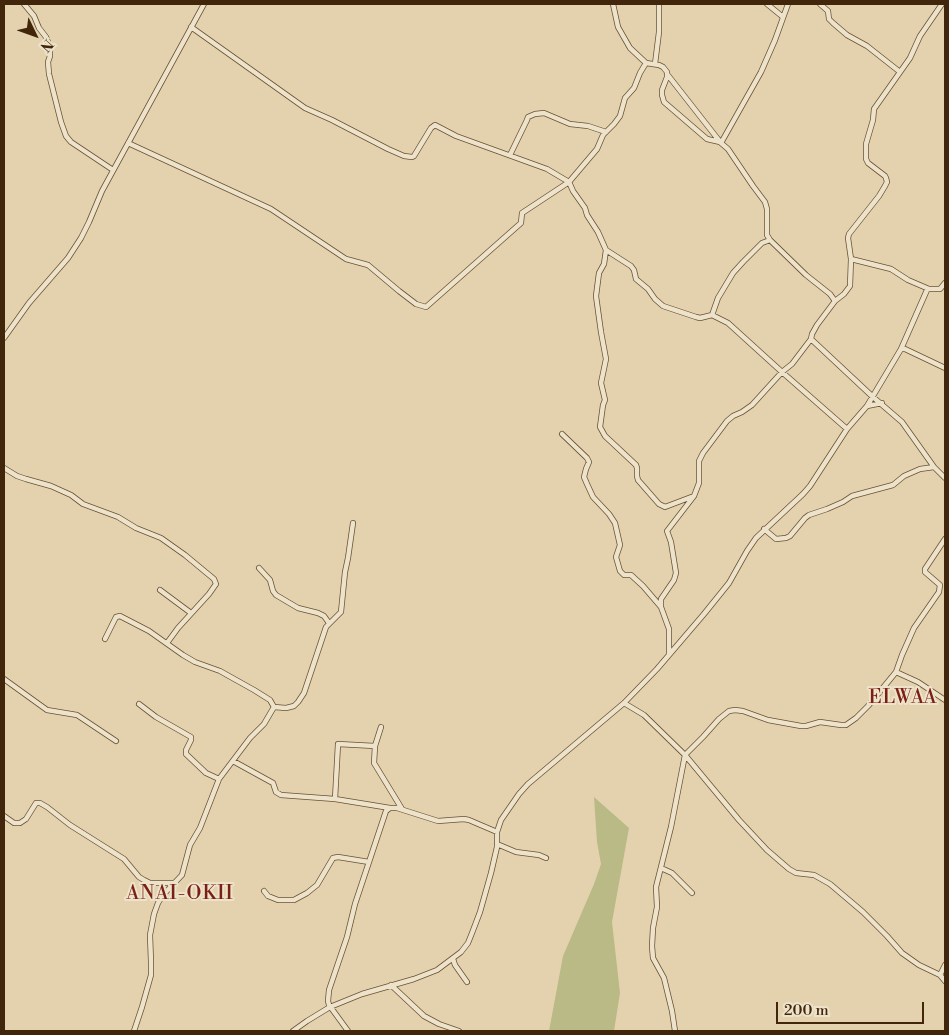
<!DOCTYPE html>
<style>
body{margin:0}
#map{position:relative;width:949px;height:1035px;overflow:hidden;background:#e4d2ae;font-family:"Libre Bodoni",serif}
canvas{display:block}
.frame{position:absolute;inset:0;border:5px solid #41260b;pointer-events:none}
.north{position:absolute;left:10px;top:10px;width:50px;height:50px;-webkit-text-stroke:4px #ede2ca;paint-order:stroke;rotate:132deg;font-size:14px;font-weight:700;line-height:20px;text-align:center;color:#41260b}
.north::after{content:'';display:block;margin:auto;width:18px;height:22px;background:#41260b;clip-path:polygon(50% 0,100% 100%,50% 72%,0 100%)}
.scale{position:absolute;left:776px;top:1002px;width:148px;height:22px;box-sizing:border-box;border:2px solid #41260b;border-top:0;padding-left:6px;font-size:15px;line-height:18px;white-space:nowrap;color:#41260b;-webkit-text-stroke:4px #ede2ca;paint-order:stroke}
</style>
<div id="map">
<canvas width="949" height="1035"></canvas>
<div class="frame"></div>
<div class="north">N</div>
<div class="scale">200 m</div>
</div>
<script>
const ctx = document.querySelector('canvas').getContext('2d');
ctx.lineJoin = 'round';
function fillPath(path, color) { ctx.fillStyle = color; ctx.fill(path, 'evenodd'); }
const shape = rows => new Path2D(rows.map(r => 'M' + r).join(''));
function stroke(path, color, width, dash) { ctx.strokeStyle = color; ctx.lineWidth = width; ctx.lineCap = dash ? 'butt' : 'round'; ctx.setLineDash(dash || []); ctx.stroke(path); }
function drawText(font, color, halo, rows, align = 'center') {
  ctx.font = font + ' "Libre Bodoni",serif'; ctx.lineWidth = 4; ctx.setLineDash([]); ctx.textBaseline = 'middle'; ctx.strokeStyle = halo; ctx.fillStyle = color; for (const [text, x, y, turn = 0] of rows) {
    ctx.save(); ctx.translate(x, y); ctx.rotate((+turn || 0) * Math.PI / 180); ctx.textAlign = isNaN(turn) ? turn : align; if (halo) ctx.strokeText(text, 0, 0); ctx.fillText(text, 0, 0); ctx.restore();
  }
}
const green = shape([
 [594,797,629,828,612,922,620,993,614,1031,549,1031,563,956,594,884,601,864,597,842]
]);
const street = shape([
 [24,4,34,16,39,28,46,37,48,42,50,51,50,56,48,62,49,74,61,122,66,136,71,142,113,170],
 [613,4,618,27,630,48,646,63,659,65,663,67,667,72,667,77,662,90,662,95,664,102,707,139,720,142],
 [767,4,783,17],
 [820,4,828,11,829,19,833,23,847,35,867,46,900,72],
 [191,27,305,108,332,120,388,149,404,156,412,157,414,156,431,128,435,125,456,136,547,169,569,182,573,191,585,208,587,215,598,232,606,250,604,264,599,273,596,296,601,332,606,359,601,383,605,400,603,405,600,427,605,436,636,465,637,468,637,476,638,480,659,504,665,507,694,496],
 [655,64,659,32,659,4],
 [667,74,721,143,728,149,753,186,765,202,767,209,767,235,770,240,806,275,830,294,835,301,817,325,812,334,811,339,873,397,902,422,934,467,945,478],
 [128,143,271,209,346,259,368,265,399,291,416,304,426,307,521,223,522,213,569,182,597,149,603,135,614,124,620,116,625,98,634,88,640,73,646,63],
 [721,143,761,72,775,40,788,4],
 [510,155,527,120,528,117,535,114,544,113,570,124,588,126,606,132],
 [606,250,631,266,634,270,636,279,648,289,655,299,663,306,696,317,700,318,712,315,728,323,782,372,847,429],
 [851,259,891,269,908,280,929,289],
 [835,301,844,294,850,286,851,259,848,238,849,234,879,196,885,186,887,182,886,178,885,176,868,163,866,159,866,144,873,120,874,109,910,58,920,36,942,4],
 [712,315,718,298,733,273,743,262,762,243,770,240],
 [4,338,29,303,68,258,81,238,89,222,102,191,204,4],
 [901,349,927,290,929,289,940,289,945,283],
 [867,406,882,403],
 [562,434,587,458,589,462,586,469,584,477,587,484,593,497,609,514,615,523,620,545,616,557,620,571,624,575,631,575,643,586,661,607],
 [4,468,17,476,26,479,51,486,71,495,83,504,118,517,136,528,161,538,185,555,214,579,216,584,209,594,178,628,167,643],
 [764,529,776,539,786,538,790,536,805,518,809,515,827,509,843,502,852,496,893,485,904,476,920,469,934,467],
 [259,568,270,580,273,591,276,595,298,608,318,613,324,616,329,623],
 [160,590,191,613],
 [105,639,116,617,120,616,149,631,183,655,195,662,220,671,254,690,270,700,274,707],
 [669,654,669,629,661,607,661,599,674,580,676,573,671,542,667,531,694,496,699,483,699,461,703,453,727,421,733,416,742,412,752,405,782,372,792,364,811,339],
 [896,672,918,682,945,700],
 [4,679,47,710,77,715,116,741],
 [624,703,644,715,685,755,739,820,767,850,789,869,796,873,814,875,830,884,863,912,887,936,902,953,919,965,940,975,945,981],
 [139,704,156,717,191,737,191,740,186,750,186,754,206,773,219,779],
 [274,707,286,708,294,706,298,702,304,693,326,627,341,612,345,572,348,558,353,523],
 [381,727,375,746,374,763,402,809],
 [233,761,273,783,276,792,281,795,335,799,390,808],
 [335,799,338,744,375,746],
 [4,816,14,823,20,823,26,819,36,803,40,803,47,807,70,825,124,859,139,877,144,880,150,883,175,883],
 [497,844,516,852,539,855,546,858],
 [661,868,672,873,692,893],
 [264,891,268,896,278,900,294,900,307,893,317,885,333,858,338,857,369,862],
 [453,959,455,965,467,982],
 [940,975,945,965],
 [391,985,424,1016,439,1024,459,1031],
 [134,1031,142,1007,151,975,151,962,150,935,154,914,158,903,163,895,182,875,190,845,200,828,219,779,250,738,264,724,274,707],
 [293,1031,307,1021,330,1007,362,994,414,979,437,970,461,952,468,943,472,933,480,912,491,873,497,847,497,832,501,820,519,794,528,784,624,703,657,669,704,614,729,583,747,551,756,538,803,494,810,486,847,429,867,406,901,349,905,349,945,368],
 [348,1031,329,1005,328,1001,329,990,347,937,355,904,386,811,390,808,397,808,438,821,464,819,469,820,497,832],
 [675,1031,672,1011,664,978,653,958,652,946,653,928,657,907,656,887,671,827,685,755,703,737,719,719,729,711,735,710,743,711,768,720,801,726,806,726,820,722,841,725,846,725,856,718,868,706,896,672,902,655,914,628,939,592,940,585,925,572,925,569,945,539]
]);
const quarterNames = [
 ["ELWAA",903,698],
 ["ANAI-OKII",180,894]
];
fillPath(green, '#baba86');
stroke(street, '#6a5134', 6);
stroke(street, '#ede2ca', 4.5);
ctx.letterSpacing = '1px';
drawText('19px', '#7a1f14', '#ede2ca', quarterNames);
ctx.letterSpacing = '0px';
</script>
